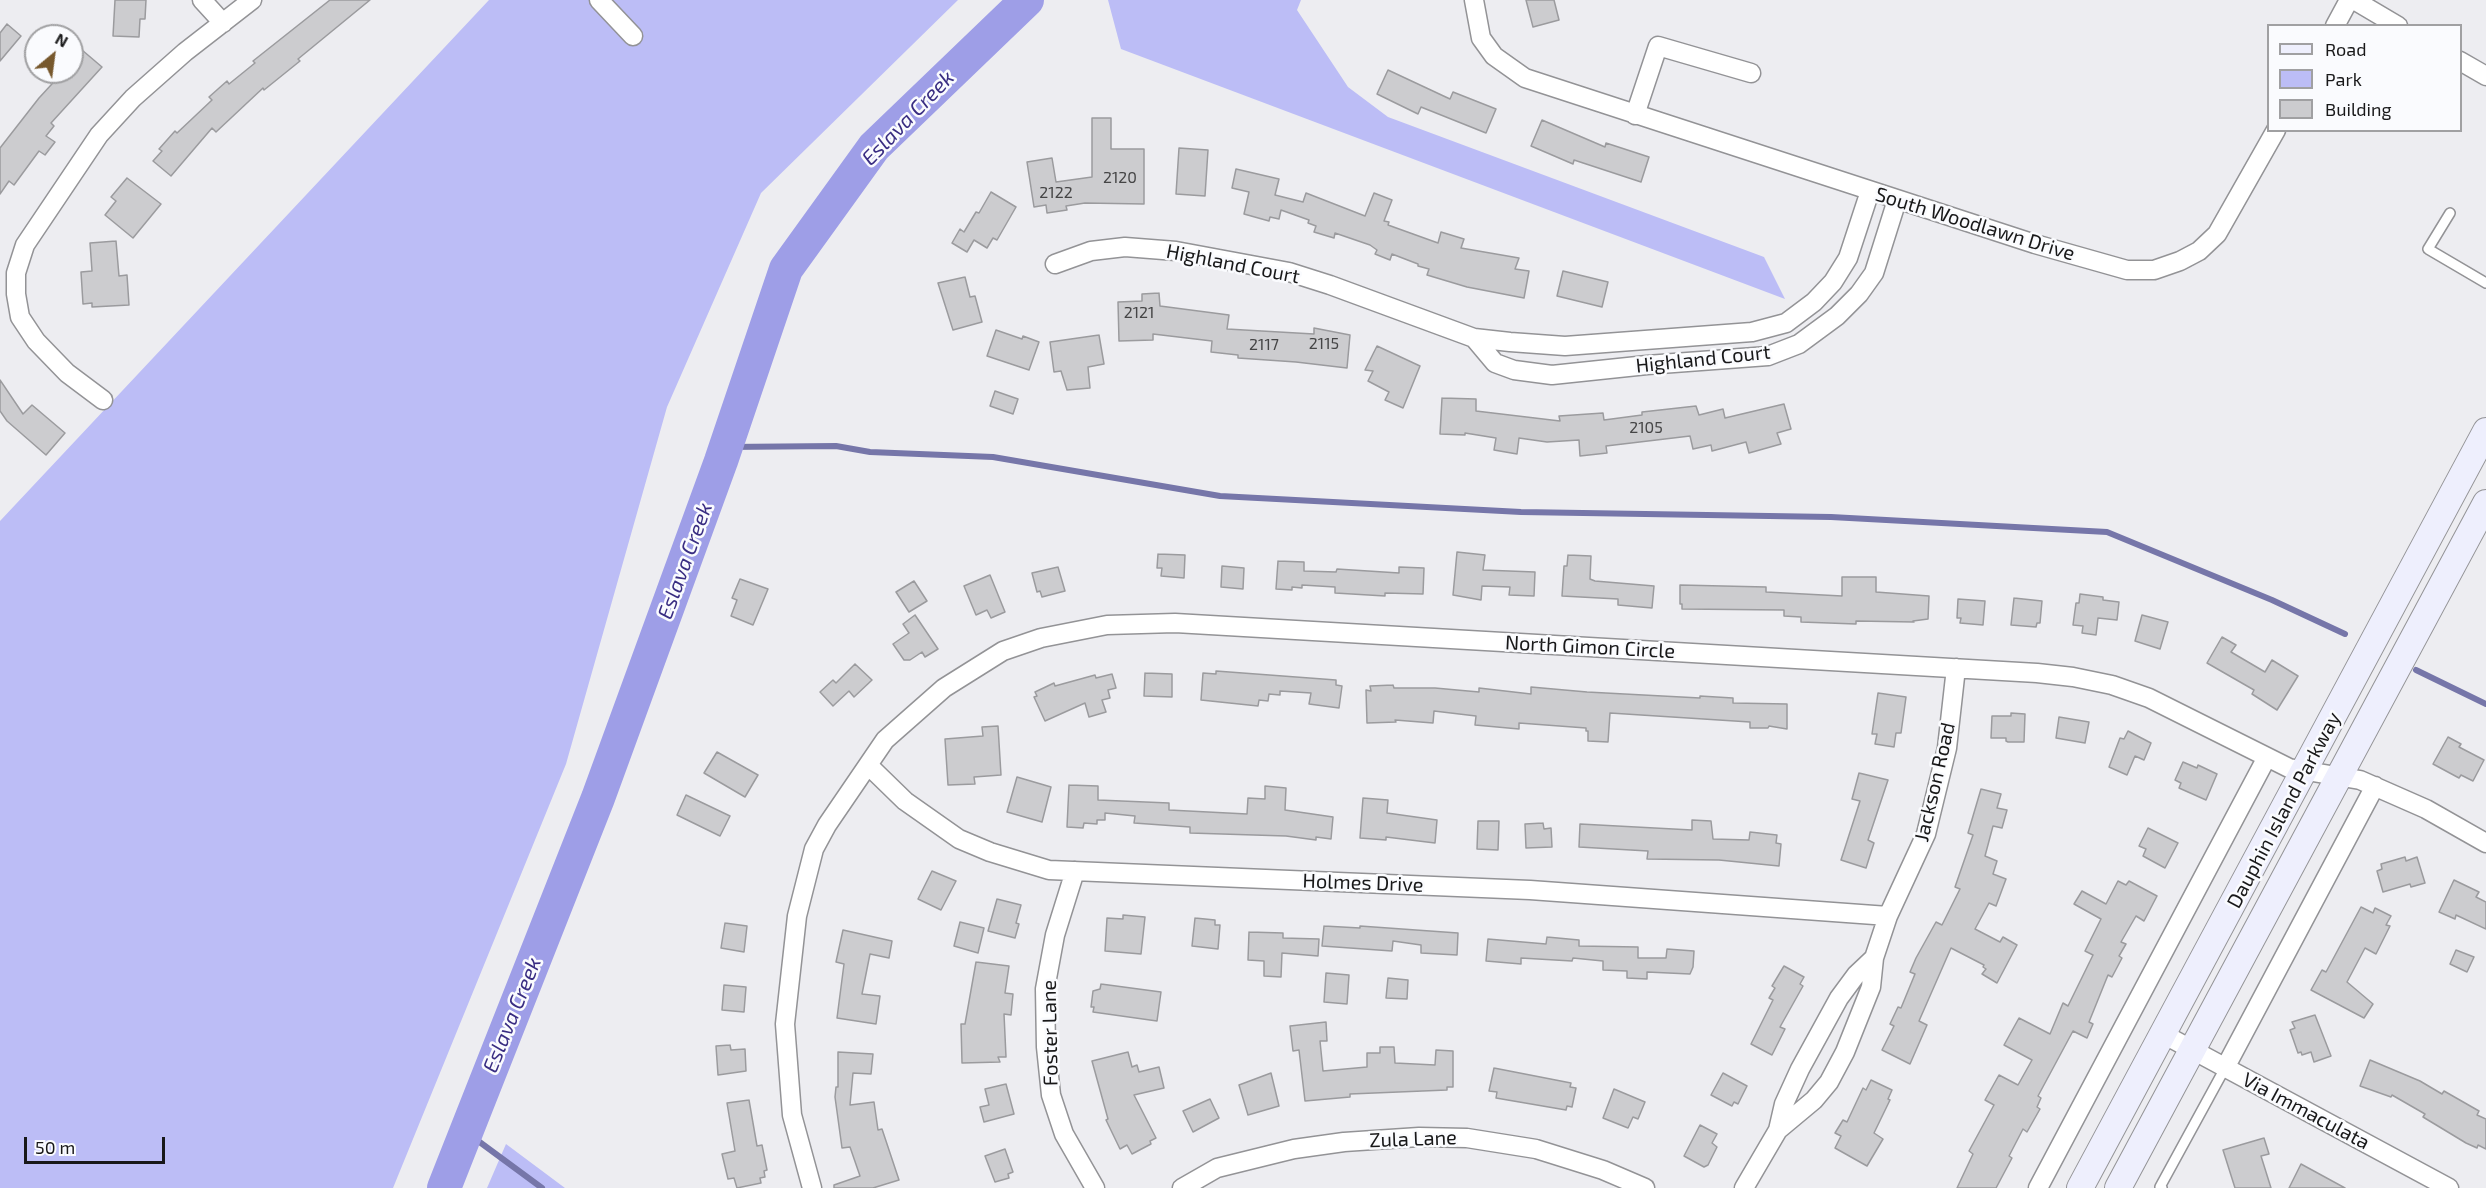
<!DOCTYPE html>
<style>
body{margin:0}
#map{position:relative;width:2486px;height:1188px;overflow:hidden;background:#ededf1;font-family:"Exo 2",sans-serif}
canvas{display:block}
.legend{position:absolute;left:2267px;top:24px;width:195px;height:108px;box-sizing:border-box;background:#fafbfe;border:2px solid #a0a0a2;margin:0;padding:8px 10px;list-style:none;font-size:18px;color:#181819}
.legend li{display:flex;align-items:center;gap:12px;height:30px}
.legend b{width:30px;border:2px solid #a0a0a2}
.north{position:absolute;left:24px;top:24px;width:60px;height:60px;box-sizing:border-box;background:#fafbfe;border:2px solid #a0a0a2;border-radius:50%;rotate:29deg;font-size:16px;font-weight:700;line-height:24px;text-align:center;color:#181819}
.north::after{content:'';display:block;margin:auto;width:21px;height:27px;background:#77582d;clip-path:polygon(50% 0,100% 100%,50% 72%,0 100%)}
.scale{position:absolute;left:24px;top:1137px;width:141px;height:27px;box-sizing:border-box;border:3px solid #181819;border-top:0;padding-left:8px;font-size:18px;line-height:21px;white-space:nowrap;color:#181819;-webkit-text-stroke:4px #fafbfe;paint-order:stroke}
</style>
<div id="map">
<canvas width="2486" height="1188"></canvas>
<ul class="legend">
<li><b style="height:8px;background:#eeeffd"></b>Road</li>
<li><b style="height:16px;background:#bcbdf6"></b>Park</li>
<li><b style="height:16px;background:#cccccf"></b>Building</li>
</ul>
<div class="north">N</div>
<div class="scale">50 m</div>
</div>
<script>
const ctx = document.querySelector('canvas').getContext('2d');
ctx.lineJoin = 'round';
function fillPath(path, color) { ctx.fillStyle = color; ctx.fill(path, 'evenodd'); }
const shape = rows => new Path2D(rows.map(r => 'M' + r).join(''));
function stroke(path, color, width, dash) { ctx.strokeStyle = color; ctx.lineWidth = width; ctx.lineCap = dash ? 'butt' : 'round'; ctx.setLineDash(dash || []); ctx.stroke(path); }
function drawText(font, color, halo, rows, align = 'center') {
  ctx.font = font + ' "Exo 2",sans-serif'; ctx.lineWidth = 5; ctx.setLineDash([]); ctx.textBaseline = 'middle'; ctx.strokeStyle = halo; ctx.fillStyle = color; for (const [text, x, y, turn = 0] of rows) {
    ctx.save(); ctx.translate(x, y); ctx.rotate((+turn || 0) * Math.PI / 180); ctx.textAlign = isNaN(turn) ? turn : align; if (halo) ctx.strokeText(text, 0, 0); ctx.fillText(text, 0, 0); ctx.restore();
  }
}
const green = shape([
 [489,0,958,0,761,193,667,407,566,764,393,1188,0,1188,0,521],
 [1108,0,1301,0,1297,10,1348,87,1388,117,1764,257,1785,299,1121,49],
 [506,1144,565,1188,487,1188]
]);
const stream = shape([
 [726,447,836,446,870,452,993,457,1220,496,1521,512,1831,517,2107,532,2272,600,2345,634],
 [2416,670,2486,704],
 [466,1132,542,1188]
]);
const river = shape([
 [444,1188,598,798,721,461,786,269,874,147,1027,0]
]);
const building = shape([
 [115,0,146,0,145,19,140,19,139,37,113,36,115,0],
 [330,0,370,0,298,59,300,61,264,90,263,88,216,132,212,128,171,176,153,161,162,151,159,149,175,131,177,133,212,100,209,97,227,81,229,84,255,63,253,61,330,0],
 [1526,0,1554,0,1559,20,1533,27,1526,0],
 [7,24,21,36,0,61,0,33,7,24],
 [82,50,102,67,51,123,54,126,46,136,55,142,45,155,39,151,14,185,9,181,0,194,0,148,39,98,63,72,72,72,72,61,82,50],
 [1388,70,1450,99,1453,92,1496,109,1486,133,1421,107,1418,114,1377,94,1388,70],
 [1092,118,1111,118,1111,149,1144,149,1144,204,1085,203,1066,206,1067,210,1047,213,1046,205,1034,207,1027,162,1052,158,1056,182,1092,177,1092,118],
 [1542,120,1605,147,1606,143,1649,157,1641,182,1574,160,1573,164,1531,146,1542,120],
 [1179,148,1208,150,1205,196,1176,194,1179,148],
 [1236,169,1279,179,1275,195,1303,202,1306,193,1365,216,1374,193,1392,200,1384,221,1389,222,1388,225,1438,243,1441,232,1464,239,1461,248,1519,258,1515,269,1529,271,1524,298,1467,287,1427,275,1429,269,1418,266,1418,264,1392,254,1390,260,1375,254,1377,250,1370,245,1335,233,1334,238,1314,232,1316,226,1308,223,1309,220,1281,210,1279,219,1270,217,1269,221,1244,214,1249,192,1232,188,1236,169],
 [127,178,161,204,133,238,105,215,116,201,111,197,127,178],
 [991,192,1016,207,997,240,993,238,987,248,974,240,967,252,952,243,960,229,964,232,976,212,979,213,991,192],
 [116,241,119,276,127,275,129,305,92,307,92,303,83,304,81,272,92,271,90,243,116,241],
 [1563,271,1608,282,1602,307,1557,296,1563,271],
 [965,277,970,297,975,296,982,322,953,330,938,283,965,277],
 [1159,293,1160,306,1229,315,1227,329,1314,334,1314,328,1350,335,1347,368,1296,362,1238,358,1238,355,1211,352,1212,341,1153,334,1153,340,1119,341,1118,302,1142,301,1142,294,1159,293],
 [996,330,1022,339,1023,336,1039,342,1029,370,987,356,996,330],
 [1099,335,1104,364,1088,367,1090,388,1067,390,1061,371,1054,372,1050,342,1099,335],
 [1377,346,1420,366,1403,408,1385,400,1389,392,1368,381,1373,371,1365,370,1377,346],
 [0,380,23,414,32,405,65,433,46,455,7,421,0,411,0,380],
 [995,391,1018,399,1013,414,990,406,995,391],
 [1442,398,1476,399,1476,411,1560,421,1559,416,1603,413,1604,420,1642,415,1642,412,1696,406,1699,415,1723,409,1725,418,1784,404,1791,429,1777,433,1781,444,1749,453,1746,442,1712,451,1711,445,1693,449,1690,436,1606,446,1607,453,1580,456,1579,440,1547,442,1519,438,1517,454,1494,450,1496,438,1465,433,1465,435,1440,434,1442,398],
 [1457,552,1485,555,1483,570,1535,572,1534,596,1509,595,1510,587,1482,586,1481,600,1453,595,1457,552],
 [1158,554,1185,555,1184,578,1161,576,1162,568,1157,568,1158,554],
 [1568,555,1591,556,1590,579,1595,581,1654,586,1652,608,1618,605,1618,599,1562,596,1564,566,1567,566,1568,555],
 [1278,561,1304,562,1304,571,1336,572,1337,569,1399,573,1399,567,1424,568,1423,594,1385,593,1385,596,1335,593,1335,587,1302,585,1302,588,1292,587,1292,590,1276,589,1278,561],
 [1222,566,1244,568,1243,589,1221,587,1222,566],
 [1058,567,1065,591,1042,597,1040,591,1037,592,1032,573,1058,567],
 [990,575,1005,612,991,618,987,610,976,615,964,586,990,575],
 [1842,577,1876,577,1876,592,1929,596,1928,619,1913,621,1914,622,1856,621,1856,624,1801,622,1801,617,1784,616,1784,610,1682,609,1682,604,1680,604,1680,585,1766,587,1766,592,1842,596,1842,577],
 [740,579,768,589,753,625,731,616,737,600,732,598,740,579],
 [914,581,927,601,909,612,896,592,914,581],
 [2080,594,2103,597,2103,600,2119,602,2117,620,2098,618,2096,635,2082,633,2083,626,2073,625,2076,603,2079,603,2080,594],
 [2014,598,2042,601,2040,623,2037,623,2036,627,2011,625,2014,598],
 [1958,599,1985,601,1983,625,1960,623,1961,618,1957,618,1958,599],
 [915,615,938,649,925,657,922,652,910,660,904,660,893,644,909,633,903,624,915,615],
 [2142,615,2168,622,2160,649,2135,641,2142,615],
 [2222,637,2236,645,2231,652,2265,672,2272,660,2298,676,2277,710,2252,694,2254,690,2207,663,2222,637],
 [855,664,872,680,854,697,849,691,833,706,820,692,833,680,836,683,855,664],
 [1216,671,1336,680,1336,685,1342,686,1339,708,1309,704,1311,693,1280,691,1280,695,1269,694,1268,701,1259,700,1258,706,1201,700,1203,673,1216,674,1216,671],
 [1145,673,1172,674,1172,697,1144,696,1145,673],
 [1112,674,1116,688,1108,690,1110,698,1102,700,1106,712,1089,717,1085,703,1045,721,1034,697,1037,696,1035,692,1054,683,1055,686,1095,675,1096,678,1112,674],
 [1393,685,1394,688,1435,688,1479,692,1479,688,1531,694,1531,687,1587,692,1700,698,1700,696,1733,698,1733,703,1787,704,1787,729,1769,726,1768,728,1750,728,1750,722,1610,713,1608,742,1588,741,1588,731,1586,731,1586,728,1519,723,1519,729,1475,725,1476,716,1434,711,1433,723,1395,720,1396,722,1367,723,1366,690,1371,691,1370,686,1393,685],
 [1878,693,1906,697,1901,733,1896,733,1894,747,1875,744,1877,734,1872,734,1878,693],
 [2011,713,2025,714,2024,742,2008,742,2006,741,2006,738,1991,738,1992,716,2011,716,2011,713],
 [2059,717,2089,722,2085,743,2056,738,2059,717],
 [998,726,1001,775,974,777,975,784,948,785,945,739,983,736,982,727,998,726],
 [2128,731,2151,743,2144,760,2135,756,2127,775,2109,767,2120,738,2124,739,2128,731],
 [2448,737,2461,744,2459,747,2484,760,2473,781,2461,775,2459,778,2433,764,2448,737],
 [717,752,758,775,745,797,704,773,717,752],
 [2183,762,2197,768,2198,765,2217,774,2206,800,2179,788,2181,783,2175,780,2183,762],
 [1859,773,1888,780,1868,840,1874,843,1866,868,1841,860,1860,801,1852,799,1859,773],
 [1017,777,1051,787,1042,822,1007,812,1017,777],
 [1069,785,1098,786,1098,800,1169,803,1169,810,1247,814,1248,798,1265,799,1265,786,1286,788,1285,810,1333,817,1331,839,1316,837,1316,840,1286,836,1190,833,1190,827,1134,823,1135,816,1105,813,1105,820,1097,820,1097,824,1084,823,1083,828,1067,827,1069,785],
 [1981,789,2001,794,1997,808,2007,810,2002,828,1993,826,1985,856,1997,861,1993,874,2006,879,1996,906,1989,903,1975,929,2000,942,2003,937,2017,945,1997,983,1982,974,1986,969,1983,967,1984,965,1951,948,1919,1021,1927,1025,1910,1064,1882,1050,1894,1026,1890,1024,1898,1007,1901,1008,1915,974,1910,972,1916,958,1936,922,1942,925,1960,889,1955,887,1973,835,1968,833,1981,789],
 [686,795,730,816,720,836,677,815,686,795],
 [1363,798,1388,800,1387,813,1437,820,1435,843,1386,837,1386,840,1360,838,1363,798],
 [1692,820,1711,821,1713,839,1749,840,1750,832,1777,835,1776,843,1781,844,1779,866,1719,860,1647,859,1648,851,1579,847,1580,824,1692,830,1692,820],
 [1478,821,1499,821,1498,850,1477,849,1478,821],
 [1543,823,1544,829,1551,828,1552,847,1526,848,1525,824,1543,823],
 [2148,828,2178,843,2165,868,2143,856,2146,849,2139,846,2148,828],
 [2405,857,2406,861,2417,857,2425,883,2411,887,2410,884,2383,892,2377,871,2382,869,2381,864,2405,857],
 [932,871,956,881,941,910,918,899,932,871],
 [2454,880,2479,892,2476,897,2486,902,2486,929,2456,915,2455,919,2439,912,2454,880],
 [2118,881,2126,885,2129,881,2157,896,2144,921,2136,916,2121,942,2126,944,2119,956,2122,958,2112,977,2108,975,2089,1022,2093,1024,2087,1038,2073,1031,2038,1096,2041,1098,2037,1107,2040,1109,2027,1132,2023,1129,2009,1156,2012,1158,1996,1188,1957,1188,1973,1154,1969,1151,1994,1105,1985,1100,1999,1075,2018,1085,2032,1060,2004,1045,2019,1018,2050,1034,2063,1003,2068,1006,2093,955,2085,951,2101,919,2074,904,2082,891,2106,904,2118,881],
 [997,899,1021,905,1016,923,1019,924,1015,938,988,931,997,899],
 [2361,907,2373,913,2375,908,2391,916,2386,925,2390,926,2376,954,2365,948,2347,982,2373,1004,2364,1018,2311,990,2322,970,2326,972,2361,907],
 [1123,915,1145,917,1141,954,1105,951,1107,918,1123,919,1123,915],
 [1195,918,1215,920,1215,925,1220,925,1218,949,1192,946,1195,918],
 [960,922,984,928,978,953,954,946,960,922],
 [725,923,747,926,744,952,721,948,725,923],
 [1324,926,1360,928,1360,926,1458,933,1457,955,1421,953,1421,945,1393,941,1392,951,1322,946,1324,926],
 [843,930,892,941,889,958,870,954,862,994,880,996,876,1024,837,1018,844,964,836,962,843,930],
 [1249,932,1283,933,1283,938,1319,939,1318,956,1282,953,1281,977,1264,976,1264,961,1248,960,1249,932],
 [1547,937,1579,940,1579,946,1638,947,1638,958,1666,958,1667,949,1694,951,1693,967,1690,974,1647,972,1647,979,1627,978,1627,971,1603,970,1603,961,1573,958,1572,961,1521,958,1521,964,1486,961,1488,939,1546,944,1547,937],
 [2456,950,2474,957,2467,972,2450,964,2456,950],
 [976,962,1009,966,1005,993,1013,994,1011,1015,1004,1014,1006,1057,998,1057,1000,1062,962,1063,961,1024,965,1024,976,962],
 [1784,966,1804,977,1800,984,1803,986,1780,1027,1785,1029,1772,1055,1751,1044,1773,1000,1769,998,1775,988,1772,986,1784,966],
 [1326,973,1349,975,1347,1004,1324,1002,1326,973],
 [1388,978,1408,980,1407,999,1386,998,1388,978],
 [1101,984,1161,992,1157,1021,1093,1012,1094,1007,1091,1007,1093,991,1100,989,1101,984],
 [724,985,746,987,744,1012,722,1010,724,985],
 [2315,1015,2331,1056,2314,1062,2311,1052,2302,1055,2301,1052,2298,1053,2290,1030,2295,1028,2292,1022,2315,1015],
 [1326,1022,1327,1041,1320,1041,1323,1071,1367,1067,1367,1053,1380,1053,1380,1047,1394,1047,1395,1063,1435,1065,1436,1050,1453,1051,1453,1087,1447,1087,1447,1090,1350,1094,1350,1097,1305,1101,1299,1050,1293,1051,1290,1026,1326,1022],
 [730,1045,731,1050,745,1049,746,1071,718,1075,716,1046,730,1045],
 [838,1052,873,1054,871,1074,853,1073,850,1105,874,1102,878,1130,882,1129,899,1180,873,1188,834,1188,834,1185,860,1176,850,1147,842,1148,835,1097,836,1087,838,1087,838,1052],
 [1128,1052,1132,1067,1137,1065,1139,1072,1159,1067,1164,1088,1134,1095,1156,1138,1150,1141,1151,1144,1132,1154,1127,1145,1120,1149,1106,1120,1108,1119,1092,1061,1128,1052],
 [2370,1060,2420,1081,2442,1094,2444,1091,2479,1111,2477,1115,2486,1119,2486,1149,2478,1145,2477,1148,2466,1143,2423,1117,2425,1114,2392,1095,2391,1097,2360,1086,2370,1060],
 [1494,1068,1571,1083,1570,1087,1576,1088,1572,1107,1567,1106,1566,1110,1496,1098,1497,1092,1489,1091,1494,1068],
 [1271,1073,1279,1106,1248,1115,1239,1085,1271,1073],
 [1723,1073,1747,1086,1738,1104,1734,1102,1732,1106,1711,1095,1723,1073],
 [1871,1080,1892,1090,1888,1099,1890,1100,1874,1133,1883,1139,1867,1166,1835,1148,1841,1136,1835,1133,1843,1120,1847,1122,1863,1088,1866,1090,1871,1080],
 [1006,1084,1014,1114,984,1122,980,1107,989,1105,985,1089,1006,1084],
 [1614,1089,1645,1102,1638,1119,1633,1117,1628,1128,1603,1118,1614,1089],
 [1210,1099,1219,1118,1193,1132,1183,1111,1210,1099],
 [749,1100,757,1146,762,1145,767,1170,764,1171,765,1177,760,1178,761,1183,737,1188,734,1178,728,1179,722,1154,735,1151,727,1103,749,1100],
 [1700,1125,1717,1134,1712,1143,1717,1147,1708,1165,1704,1167,1684,1156,1700,1125],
 [2264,1138,2269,1154,2261,1156,2271,1188,2235,1188,2223,1150,2264,1138],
 [1005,1149,1013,1172,1008,1174,1009,1178,995,1182,985,1156,1005,1149],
 [2301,1164,2345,1188,2289,1188,2301,1164]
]);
const service = shape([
 [2450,213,2428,249,2486,283],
 [2162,1188,2160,1187,2225,1068]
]);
const minor = shape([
 [202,0,223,23],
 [599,0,633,36],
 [1474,0,1481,38,1494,56,1525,78,2035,244,2127,270,2154,270,2180,261,2199,251,2217,234,2276,130],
 [2354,0,2398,26],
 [2335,26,2349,0],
 [2460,61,2486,76],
 [1635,115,1658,46,1751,73],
 [1055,264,1091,251,1125,247,1176,251,1289,272,1330,285,1474,338,1510,342,1565,346,1752,332,1786,323,1814,302,1833,282,1848,258,1870,191],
 [1474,338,1495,363,1514,370,1552,375,1647,365,1768,356,1799,344,1837,316,1859,294,1874,273,1897,200],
 [103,400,67,373,36,341,20,317,16,294,16,273,25,245,99,135,133,98,185,52,252,0],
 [868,765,905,801,959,839,990,852,1049,870,1530,890,1888,916],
 [1075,871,1055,935,1045,989,1046,1047,1051,1095,1064,1134,1095,1188],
 [2163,1034,2449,1188],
 [2225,1068,2375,786],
 [1778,1130,1814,1100,1829,1082,1845,1052,1871,987,1874,958,1888,916,1926,834,1947,748,1956,668],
 [812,1188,792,1115,785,1024,797,916,814,849,827,825,885,740,944,688,1003,651,1041,638,1107,625,1175,623,2037,673,2073,677,2112,685,2149,698,2289,768,2360,780,2426,809,2486,843],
 [1182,1188,1217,1168,1294,1149,1344,1142,1419,1137,1467,1138,1536,1149,1603,1170,1645,1188],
 [1744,1188,1778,1130,1784,1104,1800,1069,1839,998,1856,975,1874,958],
 [2038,1188,2267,757]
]);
const secondary = shape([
 [2080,1188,2486,431],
 [2118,1188,2486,503]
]);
const numberNames = [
 ["2120",1120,178],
 ["2122",1056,193],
 ["2121",1139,313],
 ["2115",1324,344],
 ["2117",1264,345],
 ["2105",1646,428]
];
const streetNames = [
 ["South Woodlawn Drive",1975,224,17],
 ["Highland Court",1233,264,11],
 ["Highland Court",1703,359,-6],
 ["North Gimon Circle",1590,647,3],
 ["Jackson Road",1935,782,-77],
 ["Dauphin Island Parkway",2284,810,-62],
 ["Holmes Drive",1363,883,2],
 ["Foster Lane",1050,1033,-91],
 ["Via Immaculata",2306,1111,28],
 ["Zula Lane",1413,1139,-2]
];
const waterNames = [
 ["Eslava Creek",908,118,-46],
 ["Eslava Creek",685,561,-70],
 ["Eslava Creek",512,1015,-68]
];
fillPath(green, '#bcbdf6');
stroke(stream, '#7676a9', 6);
stroke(river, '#9e9ee7', 34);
fillPath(building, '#cccccf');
stroke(building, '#9b9b9e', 1.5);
stroke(service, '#939396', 12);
stroke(minor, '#939396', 21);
stroke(secondary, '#939396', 28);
stroke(service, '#fff', 9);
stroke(minor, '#fff', 18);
stroke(secondary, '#eeeffd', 26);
drawText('16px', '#454546', null, numberNames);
drawText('20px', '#181819', '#fafbfe', streetNames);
drawText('italic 21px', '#392d82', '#fafbfe', waterNames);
</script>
